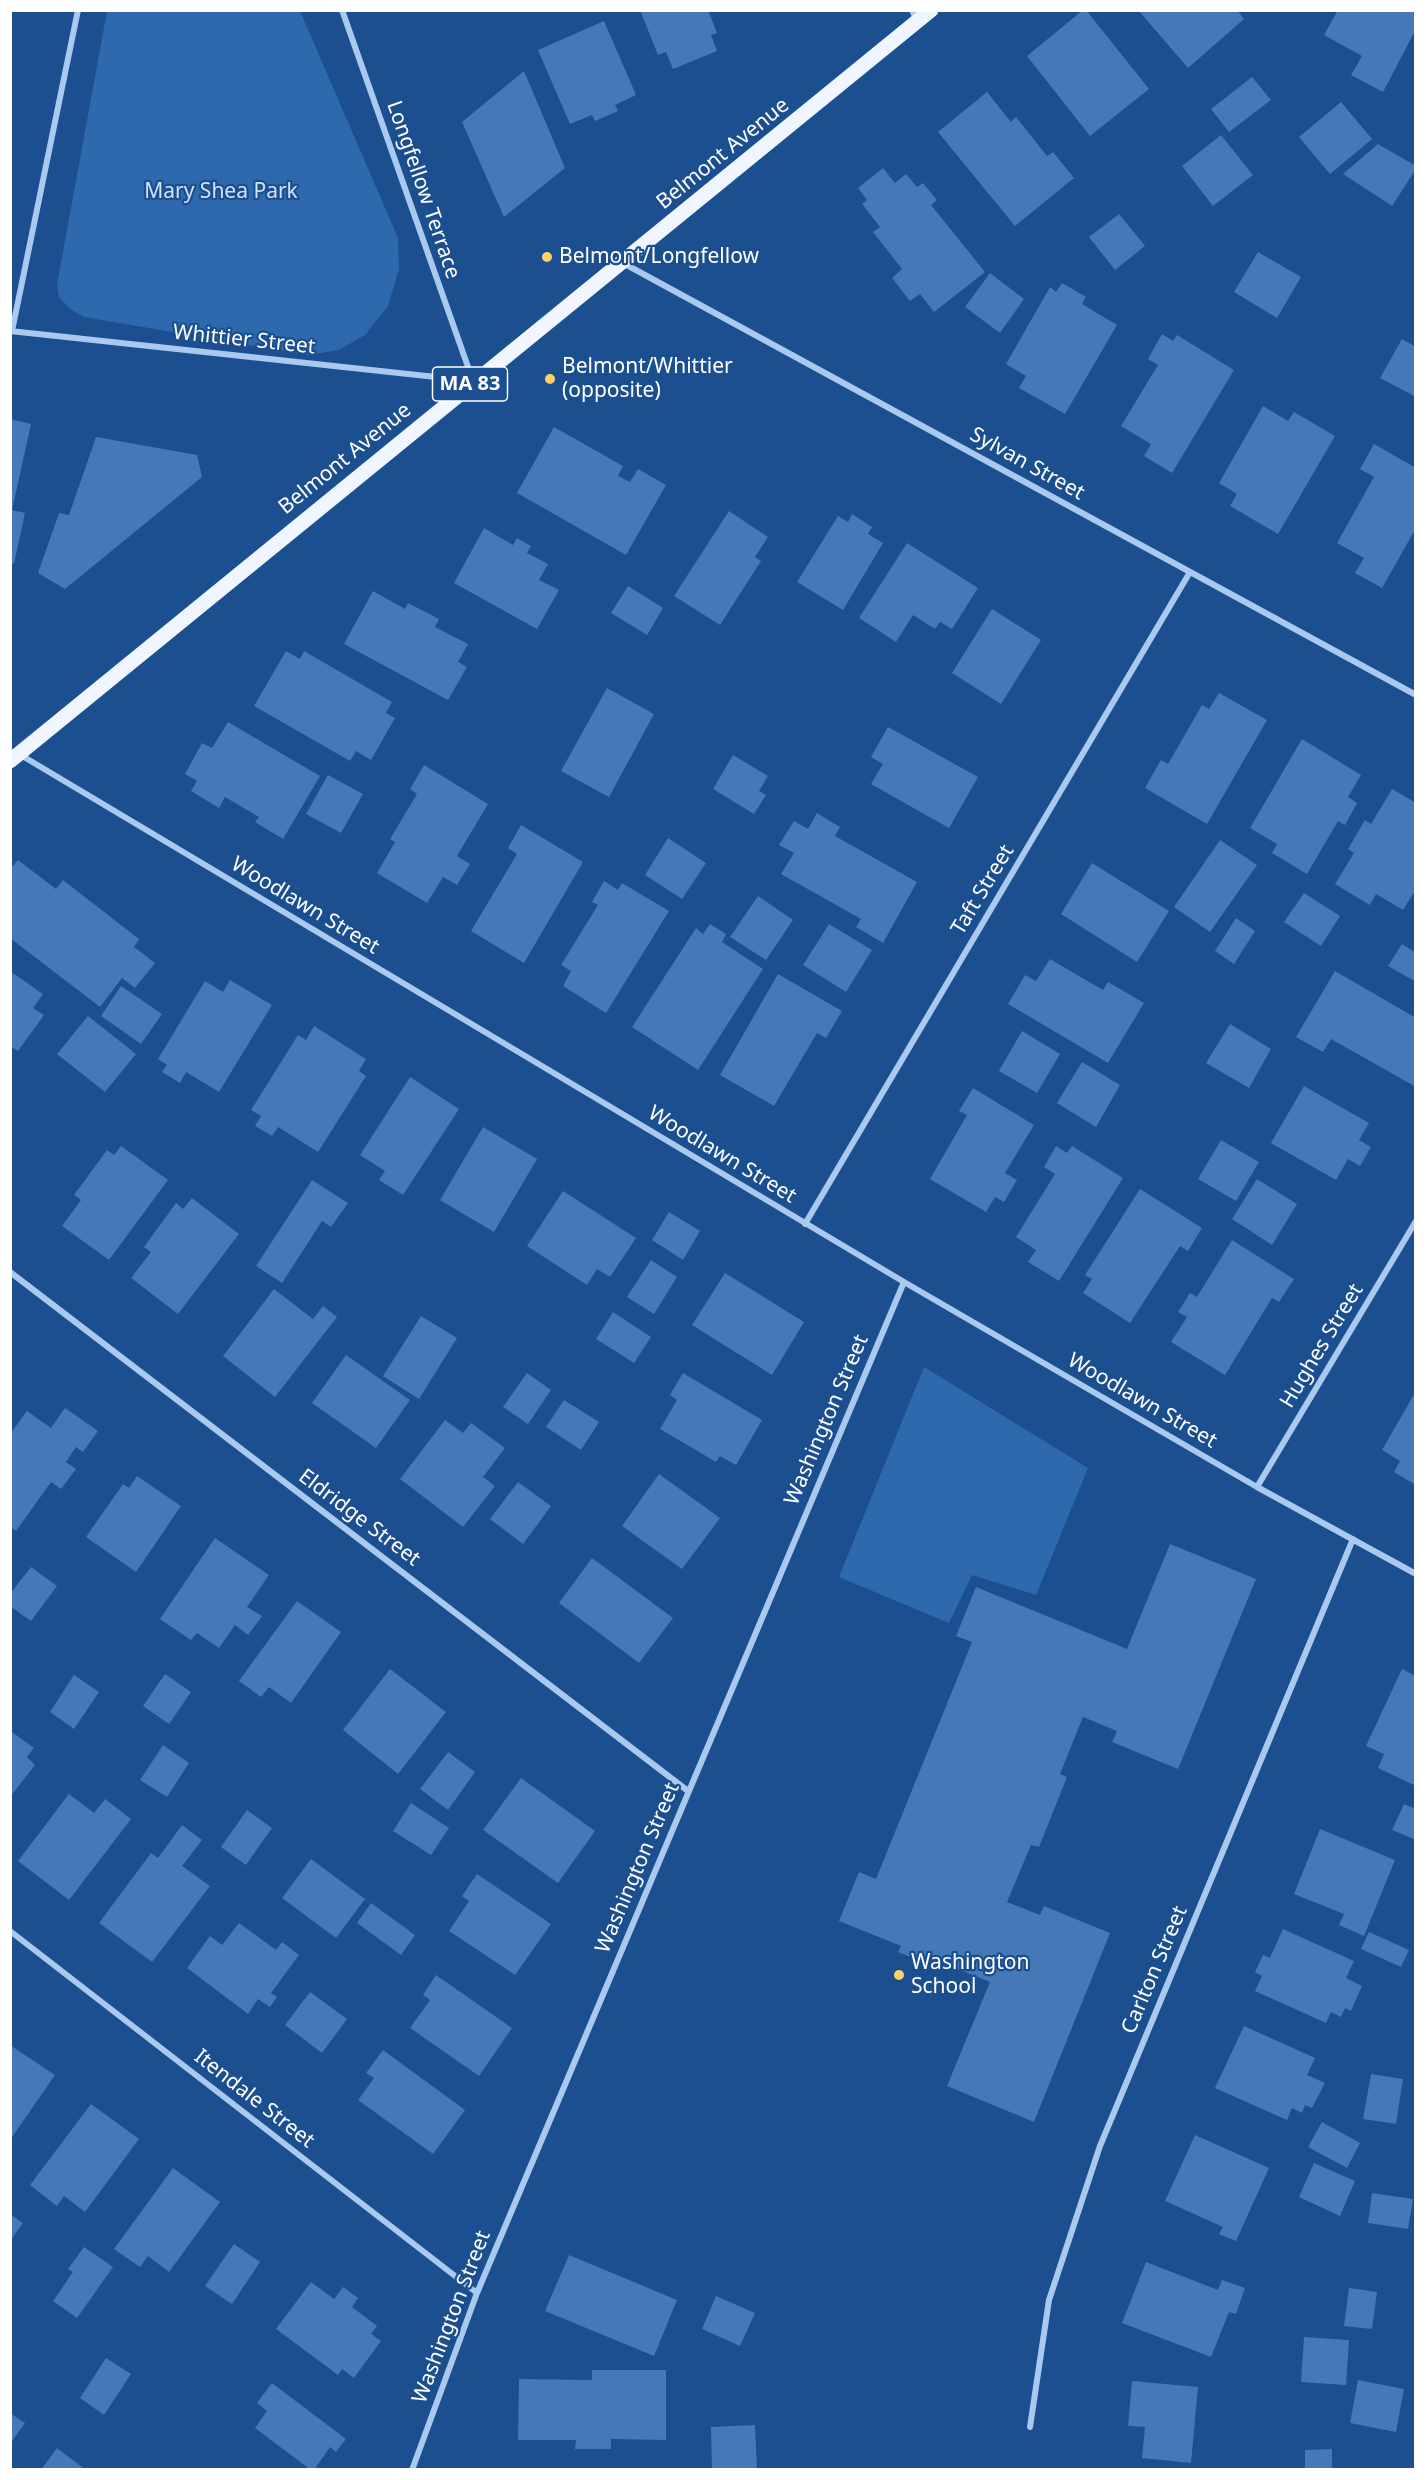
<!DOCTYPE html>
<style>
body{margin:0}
#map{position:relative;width:1426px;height:2480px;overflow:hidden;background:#1b4f8f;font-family:"Noto Sans",sans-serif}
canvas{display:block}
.frame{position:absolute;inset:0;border:12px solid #fff;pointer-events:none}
</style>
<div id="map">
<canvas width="1426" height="2480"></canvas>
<div class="frame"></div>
</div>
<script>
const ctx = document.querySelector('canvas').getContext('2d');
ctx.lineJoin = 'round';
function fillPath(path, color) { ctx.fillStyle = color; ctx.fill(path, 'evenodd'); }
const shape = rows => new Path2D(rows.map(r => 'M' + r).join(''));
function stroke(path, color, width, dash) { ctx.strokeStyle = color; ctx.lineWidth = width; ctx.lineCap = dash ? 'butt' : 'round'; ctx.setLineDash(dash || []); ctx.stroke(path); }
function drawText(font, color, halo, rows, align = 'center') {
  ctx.font = font + ' "Noto Sans",sans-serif'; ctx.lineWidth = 4.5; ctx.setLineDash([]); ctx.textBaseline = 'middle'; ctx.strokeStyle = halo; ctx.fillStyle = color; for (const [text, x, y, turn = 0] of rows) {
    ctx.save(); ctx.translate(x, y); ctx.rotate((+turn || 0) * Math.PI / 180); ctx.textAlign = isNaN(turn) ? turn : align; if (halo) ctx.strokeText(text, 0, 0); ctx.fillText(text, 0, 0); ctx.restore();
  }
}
const green = shape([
 [107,11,300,11,398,238,399,269,388,306,365,335,339,350,308,355,84,317,70,309,59,297,57,285],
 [924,1367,1088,1468,1036,1595,972,1575,949,1623,839,1577]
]);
const building = shape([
 [640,10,708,10,717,33,711,35,717,51,673,69,666,52,658,55],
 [1083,10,1086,10,1149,89,1090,136,1027,56],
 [1138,10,1237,10,1244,19,1188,68],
 [1338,10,1416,10,1416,29,1383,92,1351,75,1362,56,1324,35],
 [604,21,636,95,615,105,618,111,595,121,592,115,570,124,538,50],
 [524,71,565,168,504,217,462,122],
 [1252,77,1271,100,1229,132,1211,109],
 [987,92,1011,122,1016,117,1047,156,1053,152,1074,178,1015,226,938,132],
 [1341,102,1372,139,1330,174,1299,137],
 [1221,135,1253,175,1213,206,1182,166],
 [1378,144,1416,166,1416,169,1392,206,1343,174],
 [883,168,895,183,906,174,917,187,923,183,937,200,931,205,985,272,934,312,920,294,910,301,892,278,902,269,873,232,880,227,862,204,867,200,858,188],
 [1119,214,1145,246,1115,270,1089,237],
 [1258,252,1301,277,1277,318,1234,292],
 [990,273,1024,299,1000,333,965,307],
 [1062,283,1086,297,1082,304,1117,325,1065,414,1019,388,1026,376,1006,364,1050,287,1056,292],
 [1162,334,1173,341,1177,335,1234,370,1172,473,1144,456,1151,444,1121,426,1158,365,1148,359],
 [1402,339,1416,347,1416,397,1380,378],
 [1263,406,1288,421,1294,412,1335,436,1278,534,1230,506,1237,494,1219,483],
 [10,419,31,424,12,510,25,513,14,564,10,563],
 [554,427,623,466,618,476,630,482,638,469,666,485,626,555,517,493],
 [96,437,197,455,202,477,65,589,38,573,59,513,69,515],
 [1374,444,1416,468,1416,528,1382,588,1355,573,1364,558,1337,543,1374,477,1360,469],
 [729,511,768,537,755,557,761,561,720,625,674,596],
 [852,514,872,527,868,534,883,543,843,610,797,582,838,516,848,522],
 [484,528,513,545,517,538,531,546,527,553,548,564,539,580,559,590,537,629,454,583],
 [907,543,978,588,952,629,940,622,935,629,913,615,896,642,859,618],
 [628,586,663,608,647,635,611,613],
 [373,591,405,609,408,603,439,619,435,627,468,644,458,662,467,667,448,700,344,644],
 [992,609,1041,640,1001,704,952,673],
 [286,651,300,659,304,651,392,702,386,713,395,718,371,760,356,751,350,761,254,706],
 [607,688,654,714,609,797,561,771],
 [1219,693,1267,720,1207,824,1145,788,1161,760,1168,764,1202,705,1209,709],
 [228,722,320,776,283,839,255,822,259,817,225,797,219,808,191,791,197,781,185,774,202,743,212,748],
 [888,727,978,777,949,828,871,784,883,764,871,757],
 [1302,739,1361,775,1348,797,1357,803,1345,825,1338,821,1307,874,1272,853,1277,844,1250,828],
 [733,755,768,776,759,791,766,795,754,814,713,789],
 [424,765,488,804,457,856,470,864,457,885,443,877,427,903,377,873,395,842,390,839,417,794,410,789],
 [328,775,363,794,341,833,306,814],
 [1392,789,1416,803,1416,889,1403,910,1376,894,1370,905,1335,884,1354,853,1348,849,1365,820,1371,824],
 [817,813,840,827,835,836,917,882,883,943,856,927,861,919,781,874,794,853,779,845,794,821,808,829],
 [521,825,583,862,524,963,471,931,517,854,508,848],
 [668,838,706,863,682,899,645,875],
 [1220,840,1257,865,1210,932,1174,907],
 [18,860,56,889,63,880,139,939,134,947,155,963,135,988,122,978,100,1007,10,938,10,869],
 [1092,863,1169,911,1137,962,1061,914],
 [604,881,618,890,622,883,669,911,606,1013,563,986,571,971,561,965,598,905,592,902],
 [1304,893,1340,916,1321,946,1284,922],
 [758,896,793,920,766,960,730,937],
 [1236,918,1255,931,1234,964,1215,951],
 [710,924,726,934,722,942,763,969,698,1070,632,1027,696,928,703,934],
 [829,924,872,950,846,992,803,965],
 [1402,944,1416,953,1416,982,1388,966],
 [1050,959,1103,990,1108,982,1144,1003,1108,1063,1008,1004,1025,975,1036,981],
 [10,971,43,994,33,1008,44,1015,18,1051,10,1046],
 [1335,971,1416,1018,1416,1087,1331,1039,1323,1052,1296,1037],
 [778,974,842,1011,826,1038,817,1033,774,1106,720,1075],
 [230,980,272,1005,219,1092,186,1072,180,1083,162,1072,167,1065,158,1059,205,981,223,992],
 [121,986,162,1014,141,1044,101,1016],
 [88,1016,136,1054,105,1092,57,1054],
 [1230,1024,1271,1049,1249,1088,1206,1063],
 [314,1026,366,1059,359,1071,366,1076,318,1152,278,1127,272,1136,255,1126,261,1116,251,1110,298,1035,306,1040],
 [1022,1031,1060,1054,1037,1093,999,1071],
 [1082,1062,1120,1085,1096,1127,1057,1103],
 [410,1077,459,1109,403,1195,379,1180,385,1171,360,1155],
 [1304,1086,1369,1123,1359,1140,1371,1147,1360,1166,1348,1159,1336,1180,1271,1143],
 [973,1088,1034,1125,1005,1173,1017,1180,1004,1202,995,1197,986,1212,930,1179,967,1115,959,1111],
 [483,1127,537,1159,494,1232,440,1200],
 [1221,1140,1259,1162,1236,1201,1198,1179],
 [121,1146,168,1180,109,1260,62,1226,81,1200,74,1195,107,1150,114,1155],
 [1056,1146,1067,1153,1072,1146,1123,1178,1059,1281,1028,1262,1036,1250,1016,1237,1055,1174,1044,1167],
 [1257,1179,1297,1204,1272,1245,1232,1219],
 [312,1180,348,1203,331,1227,322,1221,282,1283,256,1266],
 [1140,1189,1202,1228,1188,1251,1180,1246,1130,1323,1083,1293,1092,1279,1085,1275],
 [563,1191,636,1238,610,1277,597,1269,587,1285,527,1246],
 [192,1198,239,1234,178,1314,131,1278,151,1252,144,1247,176,1203,183,1209],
 [669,1212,700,1231,683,1260,652,1240],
 [1232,1240,1294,1279,1279,1302,1272,1298,1225,1375,1171,1342,1187,1317,1178,1312,1190,1293,1197,1297],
 [651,1260,677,1277,654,1314,627,1297],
 [725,1273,804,1322,772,1375,692,1325],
 [274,1289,313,1319,323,1306,337,1317,275,1397,223,1356],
 [613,1312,651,1337,634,1363,596,1339],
 [421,1316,457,1338,419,1399,383,1376],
 [346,1355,410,1400,376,1448,312,1403],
 [527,1373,551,1390,528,1424,503,1407],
 [683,1373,762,1420,736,1465,720,1456,716,1462,660,1429,677,1400,670,1395],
 [1416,1391,1416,1485,1394,1472,1400,1461,1382,1450],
 [564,1400,599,1422,581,1450,546,1427],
 [65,1408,98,1431,83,1452,76,1447,66,1462,76,1469,61,1489,51,1482,16,1531,10,1527,10,1434,27,1411,51,1428],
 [445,1420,463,1433,471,1423,505,1448,483,1477,495,1486,463,1527,400,1479],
 [659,1474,720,1518,682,1569,622,1526],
 [137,1476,181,1506,136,1572,86,1537,123,1484,129,1488],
 [518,1482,551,1506,523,1544,490,1519],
 [215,1538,269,1575,247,1607,262,1616,248,1635,235,1625,219,1648,197,1633,191,1640,160,1619],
 [1170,1544,1256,1579,1178,1769,1112,1742,1117,1731,1083,1717,1060,1774,1067,1777,1039,1847,1031,1845,1007,1902,1040,1915,1044,1906,1110,1933,1034,2122,947,2086,990,1982,935,1960,933,1966,898,1952,901,1946,839,1921,859,1872,876,1879,972,1642,956,1636,976,1587,1127,1649],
 [592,1558,673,1618,639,1663,559,1603],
 [31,1567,57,1586,31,1621,10,1606,10,1594],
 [297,1601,341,1632,291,1703,269,1687,261,1697,239,1681],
 [390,1669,446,1712,398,1774,343,1730],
 [1402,1669,1416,1676,1416,1786,1378,1768,1384,1754,1366,1746],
 [165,1674,191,1692,169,1724,143,1706],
 [74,1675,99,1692,74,1729,50,1712],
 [12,1732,34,1748,27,1757,35,1765,10,1797,10,1734],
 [163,1745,189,1763,167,1797,140,1780],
 [448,1752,475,1772,448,1810,420,1789],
 [521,1778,595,1831,558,1883,483,1830],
 [69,1794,94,1813,105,1799,131,1819,69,1900,18,1861],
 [411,1803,449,1828,431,1855,393,1831],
 [1404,1804,1416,1809,1416,1840,1392,1830],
 [247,1810,272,1828,246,1865,221,1847],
 [182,1825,202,1840,182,1866,210,1886,152,1962,99,1923,151,1853,158,1858],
 [1320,1829,1395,1860,1364,1936,1339,1925,1344,1914,1294,1894],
 [311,1859,365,1899,336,1938,282,1898],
 [477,1874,551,1924,515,1975,449,1931,469,1901,462,1896],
 [371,1903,415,1935,401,1955,357,1923],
 [239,1923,276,1950,282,1942,299,1955,271,1993,277,1997,270,2007,258,1999,248,2014,187,1968,210,1936,222,1945],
 [1283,1929,1354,1961,1346,1978,1362,1986,1351,2011,1345,2008,1341,2017,1331,2012,1326,2023,1255,1991,1262,1976,1255,1972,1263,1955,1270,1958],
 [1369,1932,1409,1950,1401,1967,1361,1949],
 [436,1975,512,2028,479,2076,410,2028,430,2000,423,1995],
 [310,1992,347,2019,322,2053,285,2025],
 [1244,2026,1315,2058,1307,2075,1325,2083,1312,2108,1305,2105,1302,2113,1292,2108,1287,2120,1215,2088],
 [10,2045,55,2075,10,2140],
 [383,2050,465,2110,433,2154,358,2100,374,2078,366,2073],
 [1371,2074,1403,2079,1396,2124,1363,2119],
 [91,2104,139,2139,85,2212,64,2196,57,2206,30,2185],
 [1322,2122,1360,2143,1347,2168,1308,2147],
 [1195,2135,1269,2168,1236,2241,1219,2234,1223,2227,1165,2201],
 [1314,2163,1355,2181,1340,2216,1299,2197],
 [173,2168,220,2202,169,2272,148,2256,140,2267,114,2249],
 [1372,2193,1413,2199,1408,2229,1368,2223],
 [10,2214,23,2223,10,2241],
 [234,2244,260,2262,232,2304,205,2286],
 [84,2247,113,2267,77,2318,53,2301,73,2272,68,2269],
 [569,2255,677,2300,654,2356,545,2311],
 [1146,2262,1218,2290,1222,2280,1245,2288,1236,2314,1229,2312,1211,2357,1122,2323],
 [311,2282,334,2299,343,2287,358,2298,352,2307,377,2326,371,2334,381,2341,354,2378,342,2369,338,2375,276,2329],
 [1349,2288,1377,2292,1372,2329,1344,2326],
 [716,2296,755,2313,740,2346,702,2329],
 [1304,2337,1349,2340,1346,2385,1301,2382],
 [106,2358,131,2374,104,2415,80,2398],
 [592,2370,666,2370,666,2440,611,2439,611,2449,575,2449,576,2440,518,2440,519,2379,592,2380],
 [1358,2380,1404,2389,1396,2432,1350,2423],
 [1132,2381,1198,2387,1191,2463,1142,2458,1145,2427,1128,2426],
 [272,2383,346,2439,336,2452,330,2447,314,2470,311,2470,255,2428,267,2411,257,2403],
 [10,2413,25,2423,10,2444],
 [755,2425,757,2470,712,2470,711,2427],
 [57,2448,86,2470,41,2470],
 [1332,2449,1332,2470,1305,2470,1305,2450]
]);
const minor = shape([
 [912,10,917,21],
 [623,263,1416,695],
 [10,331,473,381,342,10],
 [12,331,78,10],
 [19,754,904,1282,1257,1487,1416,1574],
 [805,1224,1190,572],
 [10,1272,688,1791],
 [1257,1487,1416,1221],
 [10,1931,477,2293],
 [1030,2427,1049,2300,1100,2146,1353,1539],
 [412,2470,477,2293,904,1282]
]);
const primary = shape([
 [10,761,931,10]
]);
const markers = [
 [547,257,6,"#ffd166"],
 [550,379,6,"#ffd166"],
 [899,1975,6,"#ffd166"]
];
const shields = [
 [470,384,75]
];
const shieldNames = [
 ["MA 83",470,384]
];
const streetNames = [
 ["Belmont Avenue",723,154,-39],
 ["Longfellow Terrace",423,190,71],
 ["Whittier Street",244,340,6],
 ["Belmont Avenue",345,459,-39],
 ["Sylvan Street",1027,464,29],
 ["Taft Street",983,890,-59],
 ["Woodlawn Street",305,906,31],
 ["Woodlawn Street",722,1155,31],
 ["Hughes Street",1322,1346,-59],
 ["Woodlawn Street",1142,1401,30],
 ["Washington Street",827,1420,-67],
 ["Eldridge Street",359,1518,37],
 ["Washington Street",638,1868,-67],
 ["Carlton Street",1155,1970,-67],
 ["Itendale Street",254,2099,38],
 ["Washington Street",452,2317,-69]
];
const parkNames = [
 ["Mary Shea Park",221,192]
];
const poiNames = [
 ["Belmont/Longfellow",559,257],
 ["Belmont/Whittier",562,367],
 ["(opposite)",562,391],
 ["Washington",911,1963],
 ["School",911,1987]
];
fillPath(green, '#2e69ad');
fillPath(building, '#4478b7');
stroke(minor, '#a9c9ee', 6);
stroke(primary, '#f0f6ff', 15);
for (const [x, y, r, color] of markers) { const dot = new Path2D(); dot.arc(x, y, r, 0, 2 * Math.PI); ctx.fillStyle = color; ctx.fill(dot); stroke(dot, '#1b4f8f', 2); }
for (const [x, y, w] of shields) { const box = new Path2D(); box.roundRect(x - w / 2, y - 17, w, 34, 4.5); ctx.fillStyle = '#1b4f8f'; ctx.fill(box); stroke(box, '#fff', 1.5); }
drawText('bold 20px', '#fff', null, shieldNames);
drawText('21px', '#fff', '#1b4f8f', streetNames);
drawText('21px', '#cfe3fa', '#1b4f8f', parkNames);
drawText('21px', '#fff', '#1b4f8f', poiNames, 'left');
</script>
